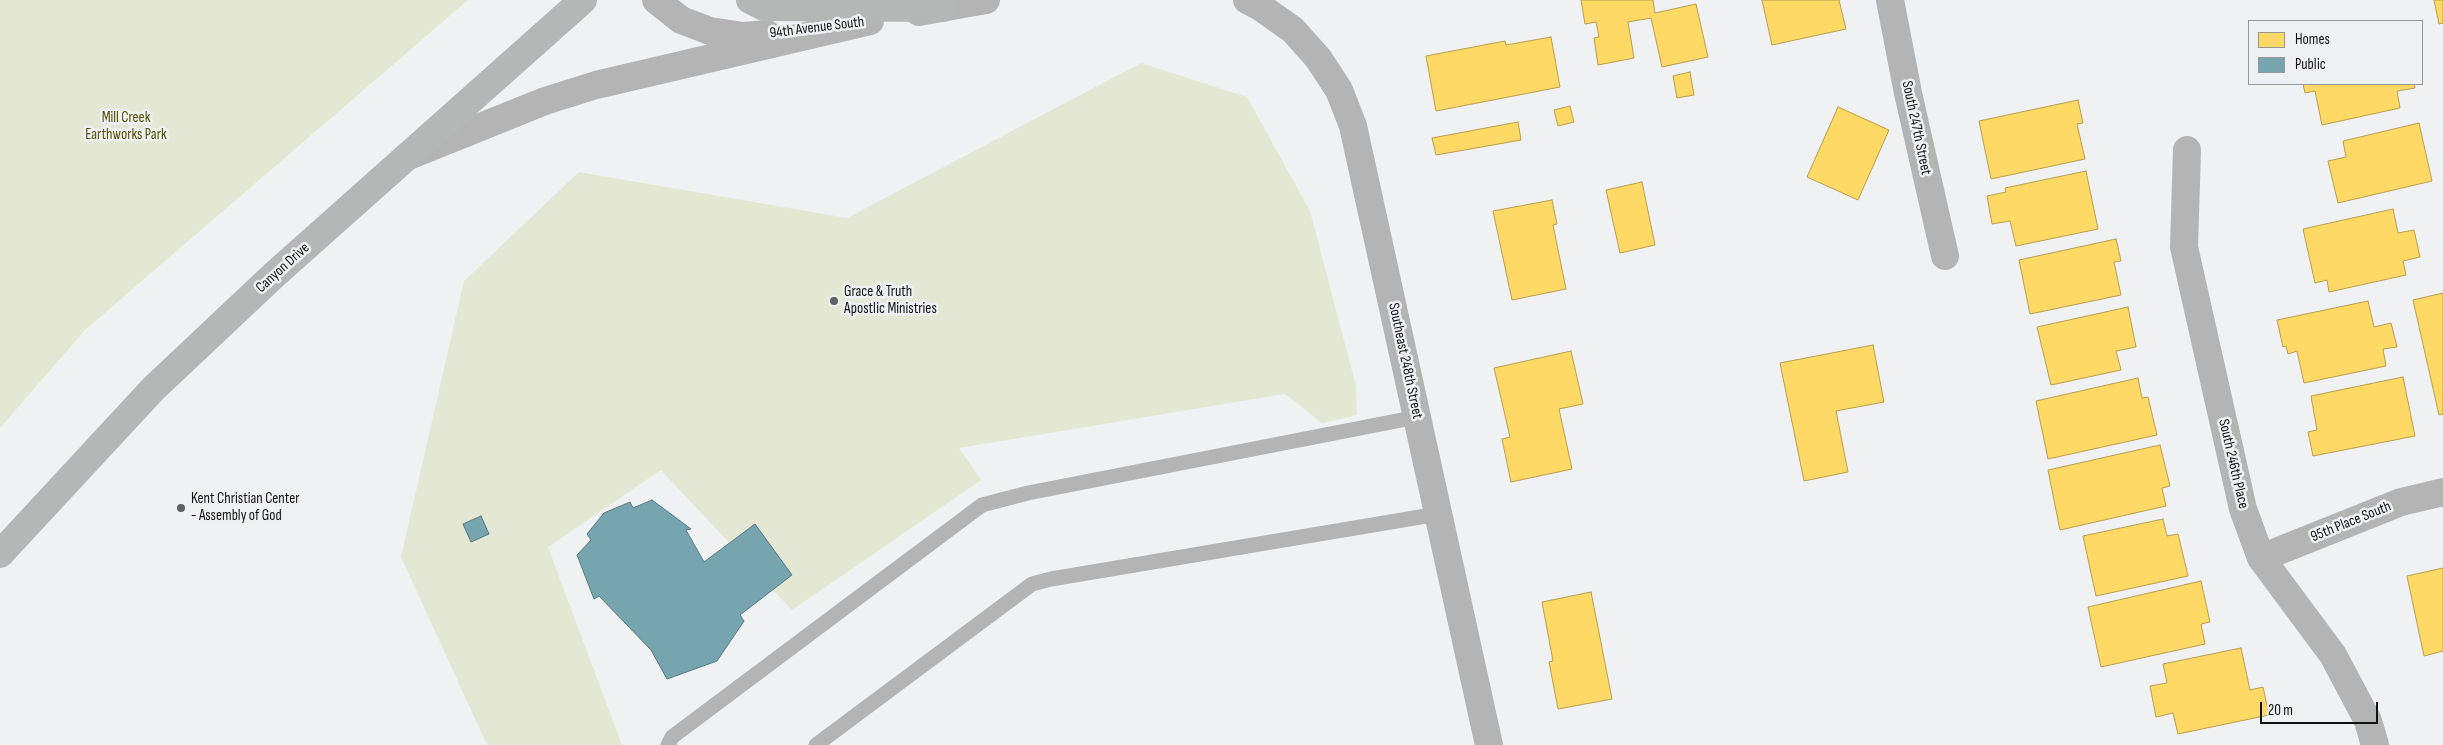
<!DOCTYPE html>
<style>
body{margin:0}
#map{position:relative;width:2443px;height:745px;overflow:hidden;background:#f0f1f2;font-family:"Sofia Sans Condensed",sans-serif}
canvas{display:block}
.legend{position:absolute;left:2248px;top:20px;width:175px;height:65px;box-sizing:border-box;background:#eff0f3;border:1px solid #969799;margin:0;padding:6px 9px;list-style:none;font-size:15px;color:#111213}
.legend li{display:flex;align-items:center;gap:10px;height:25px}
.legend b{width:25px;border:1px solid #969799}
.scale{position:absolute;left:2260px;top:702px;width:118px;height:22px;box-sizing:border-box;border:2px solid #111213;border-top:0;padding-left:6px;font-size:15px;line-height:18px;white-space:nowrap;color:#111213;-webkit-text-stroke:4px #eff0f3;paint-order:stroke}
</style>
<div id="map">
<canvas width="2443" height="745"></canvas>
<ul class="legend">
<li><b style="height:14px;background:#ffd966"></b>Homes</li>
<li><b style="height:14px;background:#76a5af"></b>Public</li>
</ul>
<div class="scale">20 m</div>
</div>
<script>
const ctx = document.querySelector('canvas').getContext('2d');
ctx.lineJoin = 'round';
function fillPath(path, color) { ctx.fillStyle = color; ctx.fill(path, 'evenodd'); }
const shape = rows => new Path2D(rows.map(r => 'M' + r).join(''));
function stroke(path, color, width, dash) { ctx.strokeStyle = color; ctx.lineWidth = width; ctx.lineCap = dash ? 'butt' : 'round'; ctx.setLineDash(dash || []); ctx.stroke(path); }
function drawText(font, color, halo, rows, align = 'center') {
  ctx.font = font + ' "Sofia Sans Condensed",sans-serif'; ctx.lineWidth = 5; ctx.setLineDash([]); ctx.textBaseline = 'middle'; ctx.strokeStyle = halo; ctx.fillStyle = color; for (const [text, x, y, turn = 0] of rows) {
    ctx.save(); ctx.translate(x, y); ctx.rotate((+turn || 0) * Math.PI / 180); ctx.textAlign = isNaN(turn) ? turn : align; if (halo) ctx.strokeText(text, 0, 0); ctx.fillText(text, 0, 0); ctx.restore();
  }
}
const green = shape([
 [0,0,468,0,85,330,0,428],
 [1141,63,1247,97,1310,211,1356,386,1357,415,1322,423,1285,394,959,448,981,480,792,610,661,470,548,547,622,745,487,745,401,557,464,281,579,172,847,218]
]);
const homes = shape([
 [1581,0,1653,0,1655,13,1696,4,1708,57,1662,67,1651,18,1628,22,1634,58,1598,65,1594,38,1599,37,1596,22,1585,24,1581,0],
 [1762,0,1839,0,1846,29,1772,45,1762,0],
 [2434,0,2443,0,2443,23,2439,24,2434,0],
 [1551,37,1560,87,1436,111,1426,56,1505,41,1506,45,1551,37],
 [1690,72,1694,95,1677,98,1673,76,1690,72],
 [2303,84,2414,84,2415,88,2397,91,2400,108,2322,125,2315,91,2305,93,2303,84],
 [2078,100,2083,123,2077,124,2085,159,1991,179,1979,121,2078,100],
 [1570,106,1574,122,1558,126,1554,110,1570,106],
 [1838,107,1889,130,1858,200,1807,177,1838,107],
 [1518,122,1521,140,1436,155,1432,138,1518,122],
 [2419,123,2432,181,2338,203,2328,161,2346,157,2343,141,2419,123],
 [2086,171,2098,229,2016,246,2010,221,1992,224,1987,196,2006,192,2005,188,2086,171],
 [1642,182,1655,245,1620,253,1606,190,1642,182],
 [1552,200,1557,224,1553,225,1566,289,1512,300,1493,211,1552,200],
 [2393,209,2398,233,2414,230,2420,257,2403,261,2406,275,2329,292,2327,280,2315,283,2303,229,2393,209],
 [2116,239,2121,261,2114,262,2121,295,2030,314,2019,260,2116,239],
 [2443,293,2443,414,2439,415,2413,300,2443,293],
 [2368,301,2374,327,2391,323,2397,347,2383,349,2386,366,2304,383,2297,351,2288,354,2286,346,2283,347,2277,320,2368,301],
 [2128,307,2136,347,2116,351,2121,370,2051,385,2037,327,2128,307],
 [1873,345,1884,402,1836,411,1848,472,1804,481,1780,363,1873,345],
 [1571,351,1583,404,1559,409,1572,469,1511,482,1502,439,1510,437,1494,368,1571,351],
 [2403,377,2415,436,2313,456,2308,432,2317,430,2311,396,2403,377],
 [2138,378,2142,398,2148,397,2157,435,2048,459,2036,401,2138,378],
 [2160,445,2170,486,2162,488,2166,506,2060,530,2048,470,2160,445],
 [2163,519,2167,536,2178,534,2188,576,2096,596,2083,536,2163,519],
 [2443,568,2443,651,2424,656,2407,576,2443,568],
 [2201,581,2210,622,2201,624,2205,644,2101,667,2088,607,2201,581],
 [1591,592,1612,699,1558,709,1549,662,1553,661,1542,602,1591,592],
 [2241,648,2250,690,2263,687,2269,715,2178,734,2173,713,2156,717,2150,686,2167,683,2163,664,2241,648]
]);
const public = shape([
 [652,500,691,529,686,530,704,562,755,524,792,575,740,615,744,621,717,661,667,679,651,650,599,596,594,599,577,555,591,540,587,534,604,513,630,502,633,508,652,500],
 [481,516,489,534,471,542,463,524,481,516]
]);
const service = shape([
 [668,745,672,737,982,505,1028,493,1417,417],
 [816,745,1032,584,1051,579,1438,514]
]);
const minor = shape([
 [1890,0,1908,93,1945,256],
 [2187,150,2184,247,2243,509,2261,558,2333,655,2368,721,2375,745],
 [2261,558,2401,502,2443,492]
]);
const tertiary = shape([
 [656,0,681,20,710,31,743,36,767,34],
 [1247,0,1262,8,1293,30,1318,58,1339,90,1353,126,1489,745],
 [919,12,986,0],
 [411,155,545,101,596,85,870,21]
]);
const primary = shape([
 [750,0,764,7,943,8],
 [0,554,153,389,274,275,583,0]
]);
const markers = [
 [834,301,5,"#5f6061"],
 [181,508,5,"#5f6061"]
];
const streetNames = [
 ["94th Avenue South",817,28,-7],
 ["South 247th Street",1916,128,78],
 ["Canyon Drive",283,268,-42],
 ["Southeast 248th Street",1405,361,78],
 ["South 246th Place",2233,464,77],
 ["95th Place South",2351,522,-22]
];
const parkNames = [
 ["Mill Creek",126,118],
 ["Earthworks Park",126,135]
];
const poiNames = [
 ["Grace & Truth",844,292],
 ["Apostlic Ministries",844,309],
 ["Kent Christian Center",191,499],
 ["- Assembly of God",191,516]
];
fillPath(green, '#e5e7d5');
fillPath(homes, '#ffd966');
stroke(homes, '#b89d4d', 1);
fillPath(public, '#76a5af');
stroke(public, '#587980', 1);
stroke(service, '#b4b4b4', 15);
stroke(minor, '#b4b4b4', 28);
stroke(tertiary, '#b4b4b4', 28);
stroke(primary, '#b5b6b6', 28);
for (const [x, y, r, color] of markers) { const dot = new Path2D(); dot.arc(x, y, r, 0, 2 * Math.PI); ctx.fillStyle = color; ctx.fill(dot); stroke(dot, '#eff0f3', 2); }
drawText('15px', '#111213', '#eff0f3', streetNames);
drawText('15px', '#505101', '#eff0f3', parkNames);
drawText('15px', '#111213', '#eff0f3', poiNames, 'left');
</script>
